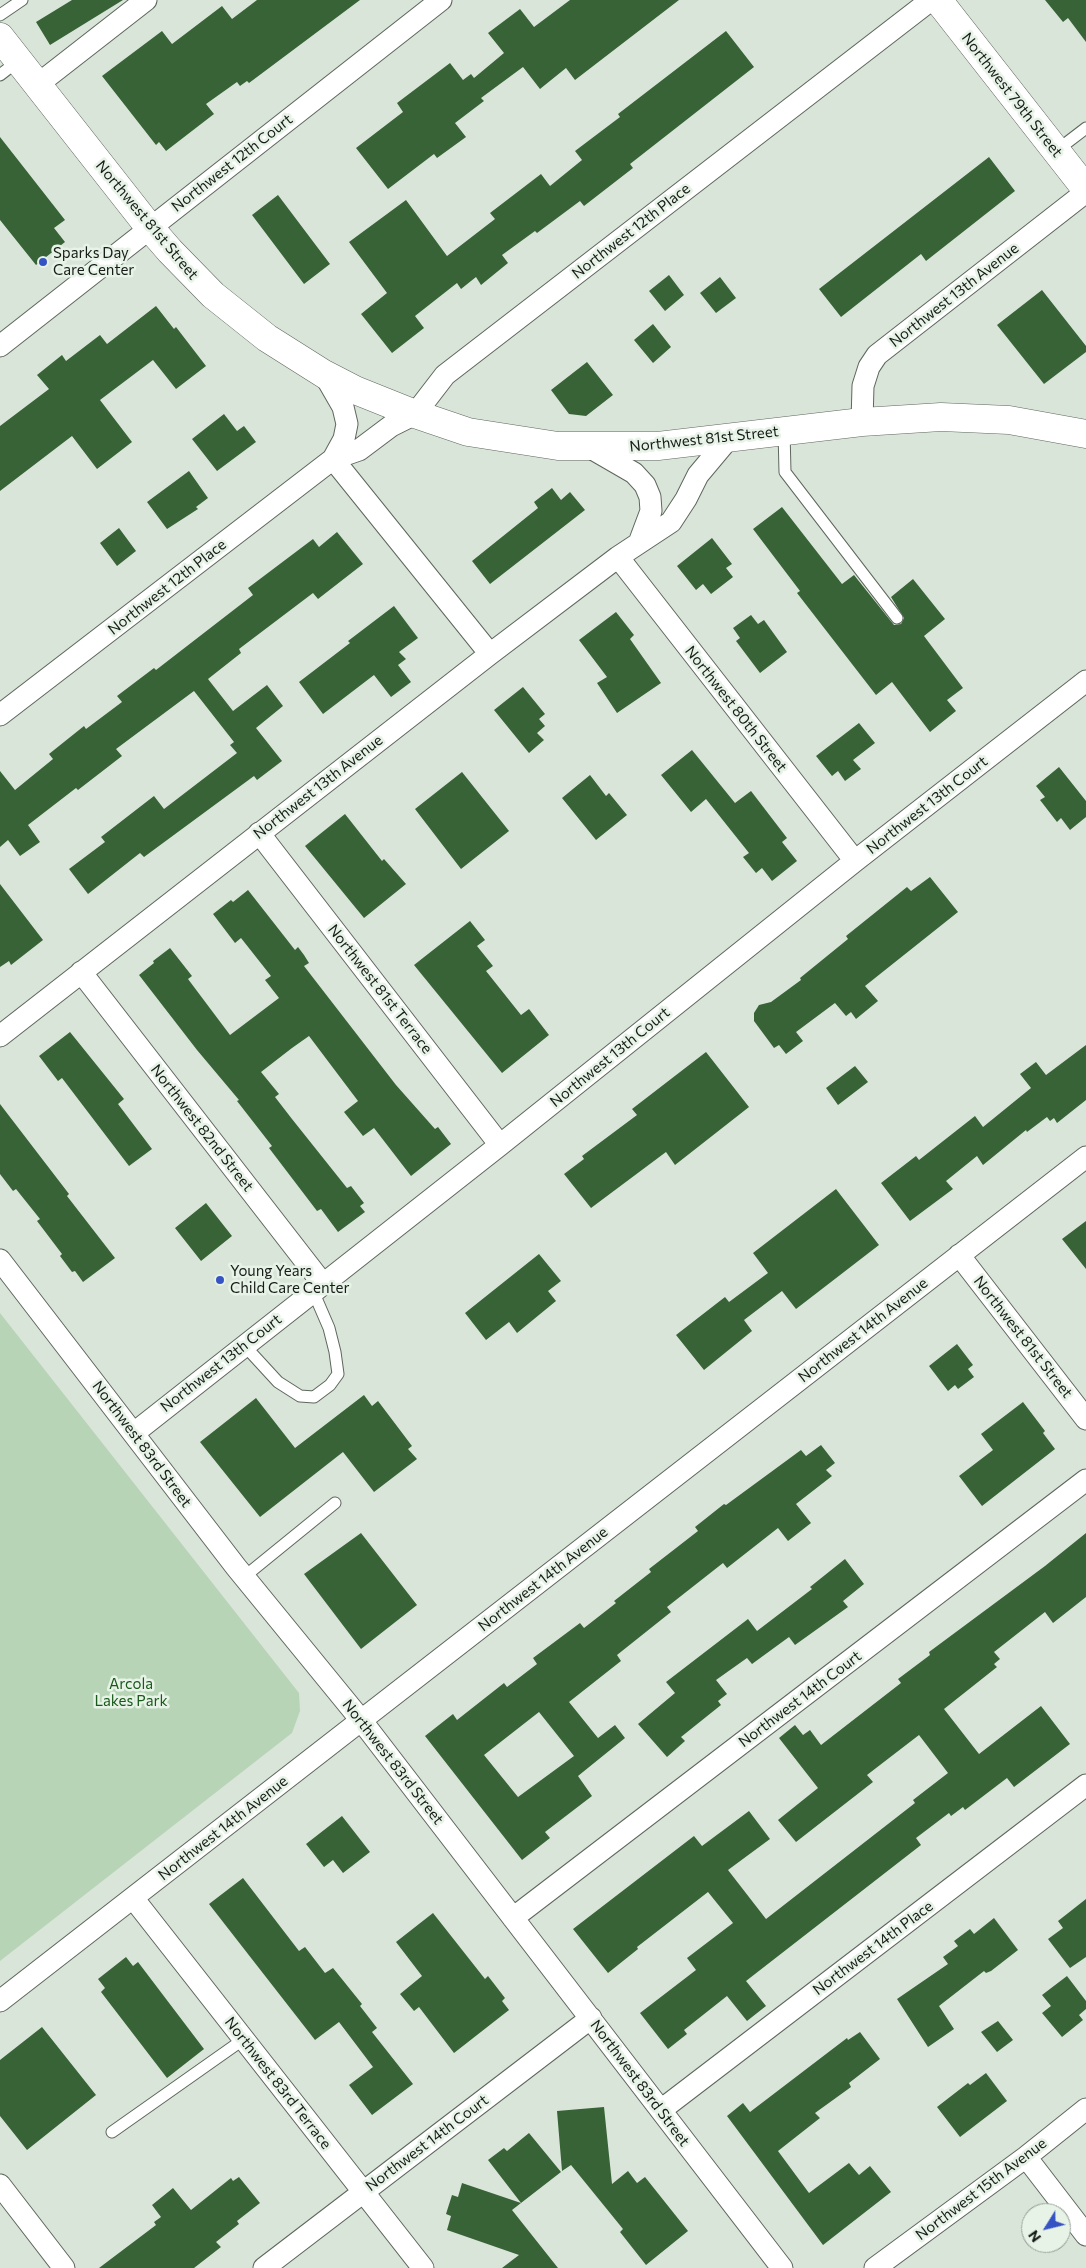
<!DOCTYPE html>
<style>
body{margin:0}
#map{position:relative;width:1086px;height:2268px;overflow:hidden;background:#dae5da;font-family:Commissioner,sans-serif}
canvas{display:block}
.north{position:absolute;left:1021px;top:2203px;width:50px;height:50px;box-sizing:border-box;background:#e7f3e7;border:1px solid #949d94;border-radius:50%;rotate:234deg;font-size:14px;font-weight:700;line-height:20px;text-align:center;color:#181c18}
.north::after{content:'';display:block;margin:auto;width:18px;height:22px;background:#3653c4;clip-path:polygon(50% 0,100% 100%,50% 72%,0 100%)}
</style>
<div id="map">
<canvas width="1086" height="2268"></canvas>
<div class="north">N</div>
</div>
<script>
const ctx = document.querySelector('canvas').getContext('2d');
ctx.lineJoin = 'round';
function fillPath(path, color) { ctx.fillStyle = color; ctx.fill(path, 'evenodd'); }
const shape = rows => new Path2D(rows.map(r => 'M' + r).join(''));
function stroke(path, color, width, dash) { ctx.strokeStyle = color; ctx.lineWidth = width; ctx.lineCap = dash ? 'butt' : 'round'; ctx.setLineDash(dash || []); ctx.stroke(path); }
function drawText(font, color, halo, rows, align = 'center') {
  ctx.font = font + ' Commissioner,sans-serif'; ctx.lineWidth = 5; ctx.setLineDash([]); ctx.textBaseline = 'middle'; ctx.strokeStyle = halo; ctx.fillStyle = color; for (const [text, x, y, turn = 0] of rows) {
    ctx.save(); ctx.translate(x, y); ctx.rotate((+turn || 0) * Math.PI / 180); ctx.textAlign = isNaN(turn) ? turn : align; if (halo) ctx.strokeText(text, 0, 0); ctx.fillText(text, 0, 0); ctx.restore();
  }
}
const green = shape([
 [0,1313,299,1693,300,1711,292,1733,0,1961]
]);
const building = shape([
 [72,0,123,0,50,45,36,22],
 [257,0,360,0,249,83,247,81,240,86,237,82,206,104,214,114,166,151,159,142,156,145,102,76,162,31,172,44,222,6,232,19],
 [570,0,679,0,575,80,566,68,540,89,523,67,481,98,484,101,455,123,466,137,437,158,434,154,388,189,356,148,403,112,397,103,450,63,463,80,471,74,474,78,504,53,488,33,520,9,534,27],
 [1045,0,1086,0,1086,42,1068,18,1063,22],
 [726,31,754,67,630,164,633,168,584,206,580,201,537,233,535,231,502,255,508,263,481,285,476,277,461,289,457,283,415,316,424,328,392,353,361,314,387,293,349,242,406,200,447,256,495,219,490,213,541,174,550,186,582,160,575,151,620,117,618,114],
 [0,137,65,220,54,228,65,242,36,265,0,220],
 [989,157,1015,191,926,261,921,254,841,317,819,289],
 [278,195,330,264,304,284,252,215],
 [669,275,684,295,665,311,649,291],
 [720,277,736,298,716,313,700,293],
 [1042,290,1086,346,1086,352,1044,384,997,325],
 [156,306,174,329,176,327,206,366,176,389,153,360,100,400,132,442,97,469,72,436,0,491,0,426,49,389,37,375,62,355,66,361,100,335,107,344],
 [653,324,671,347,653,363,634,340],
 [587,362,613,395,586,416,569,414,551,390],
 [224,414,237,431,244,426,256,442,217,471,192,439],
 [189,471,208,498,196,507,198,509,167,529,147,502],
 [552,488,561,500,570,492,585,510,490,584,472,561,538,508,534,502],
 [782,507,842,584,854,575,894,625,901,624,904,618,891,597,913,579,945,619,924,636,963,688,947,700,956,711,930,732,892,682,876,695,797,593,800,591,753,529],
 [119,528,136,551,117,566,100,543],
 [337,532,363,564,318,599,313,593,239,649,241,653,208,679,233,711,267,685,283,706,256,728,282,761,257,780,254,776,144,857,140,853,88,894,69,869,105,842,101,837,154,796,164,809,237,753,230,745,234,742,194,691,116,749,122,756,78,790,76,788,28,825,40,842,20,856,8,840,0,847,0,771,15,790,53,759,49,754,84,726,86,729,122,702,117,696,154,668,156,670,253,595,248,588,313,539,319,547],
 [712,538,732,564,726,568,733,577,711,594,703,584,696,590,677,566],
 [394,606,418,638,399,652,406,659,398,665,411,682,391,697,374,675,323,714,299,682,350,643,348,641],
 [616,612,634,635,630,639,661,683,617,713,597,683,607,677,579,640],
 [751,615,758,624,764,620,787,652,760,673,736,641,740,638,733,628],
 [523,687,545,714,539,719,545,726,537,733,544,740,529,753,494,710],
 [859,723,875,743,853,760,861,769,845,781,838,771,832,776,816,756],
 [692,750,735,803,751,791,787,838,782,842,797,861,772,881,762,868,756,873,743,857,749,853,706,799,691,812,661,775],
 [1059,767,1086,801,1086,817,1070,830,1061,818,1057,822,1040,800,1045,797,1036,786],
 [462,772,509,831,461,869,415,809],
 [590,775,606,796,609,793,627,815,596,840,562,798],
 [345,814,382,861,384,859,406,884,364,918,305,846],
 [930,877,958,912,865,986,878,1001,856,1019,851,1012,846,1016,835,1003,796,1032,803,1041,786,1054,779,1045,774,1048,754,1021,754,1013,759,1005,771,1002,801,980,800,978,848,939,846,936,907,887,911,891],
 [0,884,43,940,11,965,9,961,0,967],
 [248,890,295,950,298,947,304,955,309,963,304,966,396,1085,435,1129,438,1127,451,1144,411,1176,374,1128,363,1136,344,1112,358,1101,309,1036,292,1048,261,1072,279,1094,275,1097,292,1119,347,1188,351,1186,364,1203,360,1206,365,1212,338,1232,321,1209,317,1211,269,1148,272,1146,237,1101,239,1100,197,1050,139,975,154,963,153,961,170,948,192,976,188,979,230,1035,279,998,265,980,271,976,241,938,235,943,213,914,231,900,233,902],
 [470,921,485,940,477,946,493,966,486,971,521,1015,529,1009,549,1035,502,1073,414,965],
 [70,1032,124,1099,118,1104,152,1149,129,1166,62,1078,58,1081,39,1056],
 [1086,1045,1086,1100,1057,1123,1054,1118,1050,1121,1047,1117,1027,1132,1026,1130,983,1165,977,1156,946,1181,953,1189,910,1221,881,1183,916,1156,919,1160,975,1116,983,1127,1031,1088,1020,1074,1036,1062,1046,1075],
 [706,1052,749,1107,675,1165,666,1152,591,1208,564,1174,584,1159,582,1156,637,1115,632,1109],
 [855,1066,868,1082,838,1105,826,1088],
 [0,1104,69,1194,67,1196,115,1258,83,1282,75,1271,72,1272,60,1256,62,1254,37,1221,40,1219,16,1189,13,1191,0,1174],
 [836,1189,879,1245,796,1309,782,1291,744,1320,752,1331,704,1370,676,1335,725,1297,729,1302,768,1273,753,1253],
 [206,1203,232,1236,201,1261,175,1228],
 [1086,1221,1086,1269,1062,1239],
 [539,1254,561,1281,548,1291,556,1301,517,1333,509,1322,486,1340,465,1313],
 [957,1344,973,1365,968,1369,974,1377,958,1389,955,1385,948,1391,929,1366],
 [364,1395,372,1406,378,1401,412,1446,408,1449,417,1459,374,1492,343,1452,260,1517,200,1442,256,1398,295,1448],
 [1023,1402,1045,1431,1043,1433,1055,1449,982,1506,959,1476,993,1450,981,1434],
 [821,1445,835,1463,826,1470,832,1476,796,1504,811,1523,788,1541,778,1528,727,1568,723,1563,667,1607,671,1612,617,1655,621,1661,569,1702,598,1738,615,1725,625,1738,578,1776,592,1796,545,1832,550,1838,522,1860,425,1736,453,1714,457,1720,504,1683,507,1687,537,1664,533,1658,580,1623,584,1628,616,1603,614,1601,651,1572,649,1569,698,1531,695,1527,724,1504,726,1505,801,1450,806,1456],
 [539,1712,574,1756,518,1797,484,1755],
 [361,1533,417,1605,361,1649,304,1574],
 [1086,1533,1086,1597,1053,1623,1045,1612,994,1652,1000,1659,994,1664,997,1667,944,1709,979,1754,1041,1706,1070,1744,1014,1787,1007,1778,965,1810,963,1807,951,1816,949,1813,916,1838,921,1845,746,1981,766,2006,747,2021,727,1996,684,2030,687,2034,668,2049,640,2013,696,1970,687,1958,733,1923,708,1892,637,1947,638,1949,608,1973,573,1929,694,1836,702,1846,749,1811,770,1839,728,1870,766,1919,915,1803,913,1800,948,1773,919,1735,867,1775,873,1782,796,1842,778,1820,818,1788,779,1738,795,1725,803,1735,810,1730,821,1745,901,1683,898,1679,930,1655,929,1652,1045,1566],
 [845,1559,864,1584,843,1601,848,1607,795,1645,789,1637,752,1664,747,1658,716,1680,727,1694,718,1701,721,1705,681,1737,685,1741,667,1757,638,1724,675,1693,666,1682,748,1619,757,1631,812,1589,810,1587],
 [342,1816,370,1852,343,1873,333,1860,324,1867,306,1844],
 [243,1878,299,1951,305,1947,325,1973,333,1968,362,2004,360,2006,377,2028,372,2032,413,2084,372,2115,349,2085,373,2067,339,2022,315,2040,209,1904],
 [1086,1899,1086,1957,1070,1968,1048,1939,1063,1928,1058,1921],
 [433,1913,485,1979,488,1976,505,1998,502,2001,509,2010,454,2053,419,2007,414,2011,400,1994,422,1976,396,1942],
 [994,1918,1018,1950,991,1971,986,1973,984,1971,939,2006,954,2029,928,2047,897,1999,948,1964,943,1957,958,1946,954,1941,970,1929,974,1934],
 [126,1957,133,1966,138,1962,204,2049,167,2078,101,1992,105,1988,98,1979],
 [1067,1976,1086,2001,1086,2009,1079,2015,1083,2020,1062,2037,1042,2013,1051,2006,1042,1995],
 [998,2021,1013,2040,997,2052,981,2032],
 [42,2027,96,2095,27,2150,0,2116,0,2060],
 [860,2032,880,2059,849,2083,851,2087,815,2113,820,2118,778,2151,809,2193,849,2163,859,2175,870,2166,891,2192,823,2245,727,2116,743,2103,750,2112,847,2038,848,2040],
 [986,2073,1007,2101,960,2137,937,2107,968,2083,970,2085],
 [604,2107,612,2184,628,2171,637,2183,645,2177,688,2231,646,2265,620,2232,623,2229,571,2165,562,2171,557,2111],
 [529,2133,561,2172,521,2203,488,2160,504,2148,507,2151],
 [239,2177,260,2203,237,2221,239,2224,216,2242,221,2247,194,2268,99,2268,156,2225,154,2222,161,2217,152,2205,173,2188,191,2210,231,2178,233,2181],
 [462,2183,521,2203,512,2210,558,2268,502,2268,519,2255,447,2230,451,2216,446,2214,452,2195,458,2197]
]);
const service = shape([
 [0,15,22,0],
 [0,75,18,61],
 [1056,151,1086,128],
 [784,431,785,472,897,618],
 [244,1345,278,1382,300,1396,314,1397,330,1385,338,1374,335,1352,329,1328,313,1291],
 [244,1577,335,1503],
 [112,2132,244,2039]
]);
const minor = shape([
 [37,85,146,0],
 [0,346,441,0],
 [324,374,343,407,347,424,344,439,333,459],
 [862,422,863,386,869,367,877,355,1086,192],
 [589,447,634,473,645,485,650,497,651,511,639,543],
 [333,459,490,654],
 [618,557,855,861],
 [0,715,333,459,359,450,391,426,415,414,445,375,931,0],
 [259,833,500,1145],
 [81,972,323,1284],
 [0,1036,490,654,618,557,671,522,686,499,698,475,729,438],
 [959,1255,1086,1419],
 [0,1260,236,1567,361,1720,782,2268],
 [134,1433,500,1145,855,861,1086,681],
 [133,1898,423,2268],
 [513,1918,1086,1480],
 [0,2001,1086,1157],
 [661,2110,1086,1785],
 [1026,2157,1086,2235],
 [0,2185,64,2268],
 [264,2268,591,2018],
 [875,2268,1026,2157,1086,2109]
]);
const primary = shape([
 [938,0,1086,189],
 [0,37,150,228,170,251,213,295,267,338,324,374,355,390,415,414,468,432,558,446,658,446,862,422,941,417,1009,420,1086,434]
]);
const markers = [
 [43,262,5,"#3653c4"],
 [220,1280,5,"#3653c4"]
];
const streetNames = [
 ["Northwest 79th Street",1012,95,52],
 ["Northwest 12th Court",232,163,-38],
 ["Northwest 81st Street",147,220,50],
 ["Northwest 12th Place",631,231,-38],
 ["Northwest 13th Avenue",954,295,-38],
 ["Northwest 81st Street",704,439,-6],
 ["Northwest 12th Place",167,587,-38],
 ["Northwest 80th Street",736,709,52],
 ["Northwest 13th Avenue",318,787,-38],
 ["Northwest 13th Court",927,805,-38],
 ["Northwest 81st Terrace",380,989,52],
 ["Northwest 13th Court",610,1057,-39],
 ["Northwest 82nd Street",202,1128,52],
 ["Northwest 14th Avenue",863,1330,-38],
 ["Northwest 81st Street",1023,1337,52],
 ["Northwest 13th Court",221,1363,-38],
 ["Northwest 83rd Street",142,1444,53],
 ["Northwest 14th Avenue",543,1579,-38],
 ["Northwest 14th Court",800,1699,-37],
 ["Northwest 83rd Street",393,1762,52],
 ["Northwest 14th Avenue",223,1828,-38],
 ["Northwest 14th Place",873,1948,-37],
 ["Northwest 83rd Terrace",278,2083,52],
 ["Northwest 83rd Street",640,2083,53],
 ["Northwest 14th Court",427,2143,-37],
 ["Northwest 15th Avenue",981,2189,-37]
];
const poiNames = [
 ["Sparks Day",53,253],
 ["Care Center",53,270],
 ["Young Years",230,1271],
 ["Child Care Center",230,1288]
];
const parkNames = [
 ["Arcola",131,1684],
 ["Lakes Park",131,1701]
];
fillPath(green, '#b7d5b6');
fillPath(building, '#386337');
stroke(service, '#5e675d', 13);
stroke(minor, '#5e675d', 23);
stroke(primary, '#5e675d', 29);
stroke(service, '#fff', 11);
stroke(minor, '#fff', 21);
stroke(primary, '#fff', 28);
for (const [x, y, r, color] of markers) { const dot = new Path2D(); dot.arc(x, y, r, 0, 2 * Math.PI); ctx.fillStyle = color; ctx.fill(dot); stroke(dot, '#e7f3e7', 2); }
drawText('15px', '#181c18', '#e7f3e7', streetNames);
drawText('15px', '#181c18', '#e7f3e7', poiNames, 'left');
drawText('15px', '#195a1b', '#e7f3e7', parkNames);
</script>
